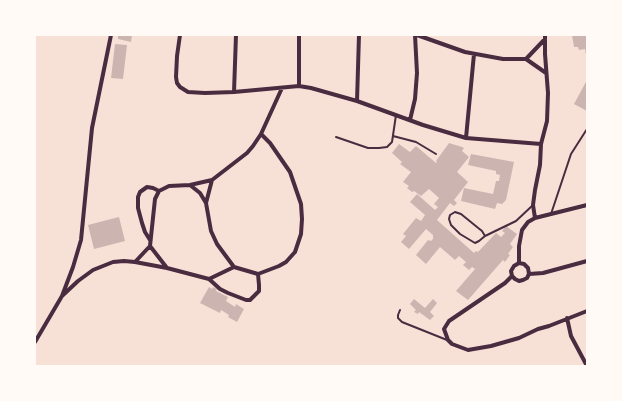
<!DOCTYPE html>
<style>
body{margin:0}
#map{position:relative;width:622px;height:401px;overflow:hidden;background:#f7e1d7;font-family:Manrope,sans-serif}
canvas{display:block}
.frame{position:absolute;inset:0;border:36px solid #fffaf5;pointer-events:none}
</style>
<div id="map">
<canvas width="622" height="401"></canvas>
<div class="frame"></div>
</div>
<script>
const ctx = document.querySelector('canvas').getContext('2d');
ctx.lineJoin = 'round';
function fillPath(path, color) { ctx.fillStyle = color; ctx.fill(path, 'evenodd'); }
const shape = rows => new Path2D(rows.map(r => 'M' + r).join(''));
function stroke(path, color, width, dash) { ctx.strokeStyle = color; ctx.lineWidth = width; ctx.lineCap = dash ? 'butt' : 'round'; ctx.setLineDash(dash || []); ctx.stroke(path); }
const building = shape([
 [118,35,132,35,131,42,118,39],
 [572,35,587,35,587,55,586,55,585,49,579,50,578,47,574,47],
 [115,44,127,45,123,79,111,78],
 [587,80,587,111,574,104],
 [449,143,462,147,464,148,462,151,469,157,457,172,468,182,454,200,457,203,454,206,450,203,437,220,474,253,476,251,478,252,496,233,501,237,505,233,502,231,506,226,517,234,510,244,513,247,508,254,510,255,505,262,503,260,468,300,456,291,475,269,472,267,469,270,463,265,466,262,459,256,455,260,440,247,426,264,416,255,428,240,431,241,433,239,433,235,426,229,409,249,401,242,406,236,403,234,416,218,421,221,425,215,410,202,417,194,435,210,438,207,434,204,439,198,429,189,421,196,414,191,412,192,407,188,409,186,403,182,411,172,400,164,402,162,392,153,399,144,410,152,416,146,436,163,437,162,436,161],
 [471,154,514,162,506,200,502,204,497,203,495,209,461,201,464,188,493,194,496,181,499,181,500,175,496,174,496,171,468,165],
 [119,217,125,241,94,249,88,225],
 [209,287,212,289,213,287,217,289,216,291,228,297,226,301,235,307,236,304,244,309,237,322,228,317,229,315,221,310,220,313,200,303],
 [414,299,425,308,433,299,437,303,430,312,434,316,430,320,419,312,418,314,414,312,416,310,410,304]
]);
const service = shape([
 [393,136,416,142,436,154],
 [336,137,368,148,379,148,387,147,392,142,396,115],
 [551,214,571,154,587,129],
 [485,236,482,231,477,227,461,214,455,212,450,215,449,219,451,225,460,234,475,243,479,241,485,236,516,221,533,205],
 [400,310,398,315,398,318,402,322,447,340]
]);
const minor = shape([
 [180,35,177,56,176,77,177,83,180,87,188,92,205,93,234,92,236,35],
 [417,35,465,52,503,59,526,59],
 [526,59,545,39],
 [526,59,546,73],
 [299,86,299,35],
 [234,92,299,86,311,88,357,101,423,125,466,138,541,144,547,121,548,93,545,54,545,35],
 [357,101,359,35],
 [410,120,415,99,417,73,415,35],
 [466,138,474,54],
 [190,185,200,193,206,203,211,231,217,244,234,267,258,274,279,266,286,262,295,252,301,234,302,219,301,204,290,172,270,143,261,134],
 [206,203,212,180],
 [535,218,533,205,535,190,540,165,541,144],
 [150,240,145,232,142,223,138,208,138,197,140,192,147,187,153,188,159,191],
 [150,246,167,268],
 [135,262,167,268,209,279,220,289,228,293,246,300,250,300,259,291,259,285,258,274],
 [519,263,514,266,511,271,512,276,505,283,449,321,444,329,448,340,452,344,468,350,491,346,519,338,538,329,549,326,587,311],
 [519,263,519,246,522,230,528,222,535,218,587,205],
 [519,263,524,264,528,268,529,274],
 [529,274,543,273,587,261],
 [512,276,515,279,519,281,523,280,527,278,529,274],
 [209,279,234,267],
 [62,296,78,281,93,270,113,262,124,261,135,262,150,246,155,199,159,191,169,186,190,185,212,180,247,153,253,146,261,134,282,88],
 [567,318,571,336,587,366],
 [35,342,62,296,73,267,81,240,92,128,111,35]
]);
fillPath(building, '#ccb4b1');
stroke(service, '#4a2c40', 2);
stroke(minor, '#4a2c40', 4);
</script>
